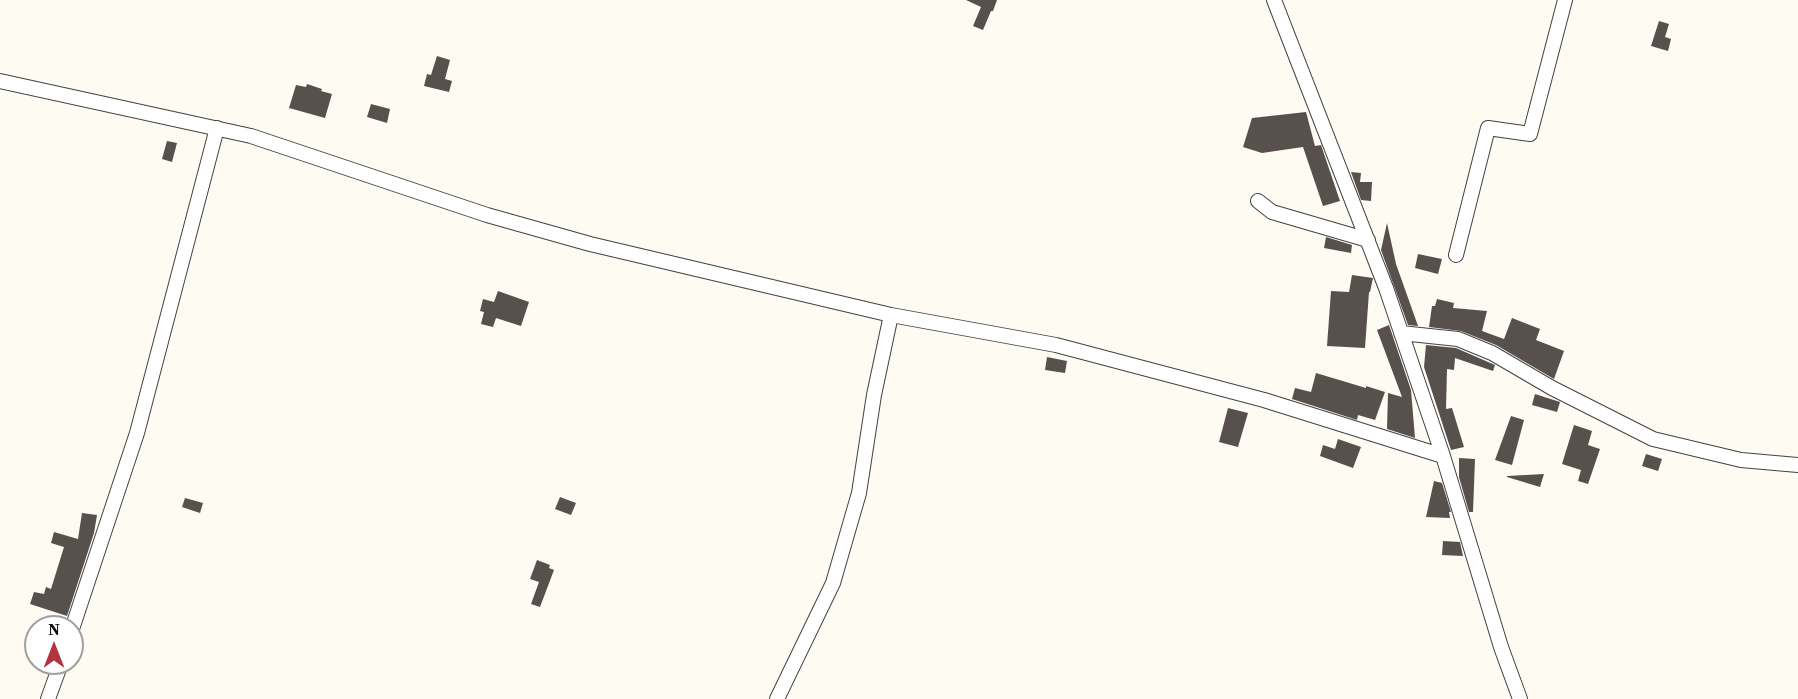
<!DOCTYPE html>
<style>
body{margin:0}
#map{position:relative;width:1798px;height:699px;overflow:hidden;background:#fefbf3;font-family:"Source Serif 4",serif}
canvas{display:block}
.north{position:absolute;left:24px;top:615px;width:60px;height:60px;box-sizing:border-box;background:#fff;border:2px solid #9f9f9f;border-radius:50%;rotate:0deg;font-size:16px;font-weight:700;line-height:24px;text-align:center;color:#0f0f0f}
.north::after{content:'';display:block;margin:auto;width:21px;height:27px;background:#b3343d;clip-path:polygon(50% 0,100% 100%,50% 72%,0 100%)}
</style>
<div id="map">
<canvas width="1798" height="699"></canvas>
<div class="north">N</div>
</div>
<script>
const ctx = document.querySelector('canvas').getContext('2d');
ctx.lineJoin = 'round';
function fillPath(path, color) { ctx.fillStyle = color; ctx.fill(path, 'evenodd'); }
const shape = rows => new Path2D(rows.map(r => 'M' + r).join(''));
function stroke(path, color, width, dash) { ctx.strokeStyle = color; ctx.lineWidth = width; ctx.lineCap = dash ? 'butt' : 'round'; ctx.setLineDash(dash || []); ctx.stroke(path); }
const building = shape([
 [966,0,997,0,993,11,991,11,983,30,973,26,981,7],
 [1659,21,1669,24,1665,37,1671,39,1668,51,1651,46],
 [437,56,450,60,445,79,452,81,449,92,424,86,427,74,431,75],
 [307,84,322,89,321,91,332,94,325,118,289,108,296,85,306,87],
 [371,104,390,109,387,123,367,117],
 [1306,112,1315,146,1321,145,1340,201,1323,206,1303,147,1262,153,1243,147,1252,118],
 [167,141,177,143,172,162,162,159],
 [1351,172,1361,173,1360,182,1372,182,1371,201,1361,200],
 [1387,223,1396,264,1418,326,1408,325,1381,250],
 [1326,237,1352,245,1351,253,1324,248],
 [1418,254,1442,259,1438,274,1415,268],
 [1352,275,1373,278,1370,292,1369,292,1365,348,1327,346,1331,291,1349,292],
 [498,291,529,302,521,326,496,318,493,327,481,324,484,312,480,311,483,299,494,302],
 [1437,299,1454,303,1453,308,1487,311,1482,331,1504,339,1512,318,1540,329,1536,340,1564,351,1554,379,1496,345,1461,331,1429,327,1432,306,1435,306],
 [1389,325,1411,390,1415,438,1387,429,1388,393,1402,397,1377,330],
 [1426,345,1456,348,1495,365,1493,371,1455,358,1454,370,1447,369,1446,409,1452,408,1464,447,1451,450,1424,367],
 [1047,357,1067,361,1065,373,1045,370],
 [1316,373,1366,388,1366,386,1385,392,1375,420,1358,415,1357,420,1292,399,1295,388,1311,392],
 [1535,394,1560,402,1557,412,1532,405],
 [1228,408,1248,413,1238,447,1219,442],
 [1511,416,1524,420,1512,465,1495,460],
 [1574,425,1592,431,1588,445,1600,449,1588,484,1578,481,1581,470,1562,464],
 [1338,439,1361,447,1353,468,1320,456,1323,445,1335,449],
 [1646,454,1662,459,1658,471,1642,466],
 [1459,458,1475,459,1473,512,1469,512,1459,477],
 [1544,474,1540,487,1507,477,1507,476],
 [1434,481,1442,483,1451,512,1449,512,1450,518,1426,517],
 [560,497,576,503,571,515,555,509],
 [185,498,203,503,200,513,182,507],
 [82,513,97,515,94,533,67,616,30,604,34,592,44,594,46,587,51,589,64,547,51,543,54,532,78,539],
 [1443,541,1460,542,1463,556,1442,555],
 [537,560,550,565,549,568,554,570,540,607,531,604,539,582,530,579]
]);
const minor = shape([
 [1274,0,1386,288,1443,456,1501,647,1520,699],
 [0,81,251,136,487,215,590,244,891,315,1056,345,1264,400,1443,456],
 [1258,201,1272,212,1368,240],
 [1456,255,1488,128,1530,134,1565,0],
 [1401,333,1458,339,1492,353,1552,388,1653,439,1741,460,1798,465],
 [72,629,137,433,217,128],
 [48,699,61,663],
 [777,699,833,583,859,493,874,395,891,315]
]);
fillPath(building, '#57504d');
stroke(minor, '#424242', 16);
stroke(minor, '#fff', 14);
</script>
